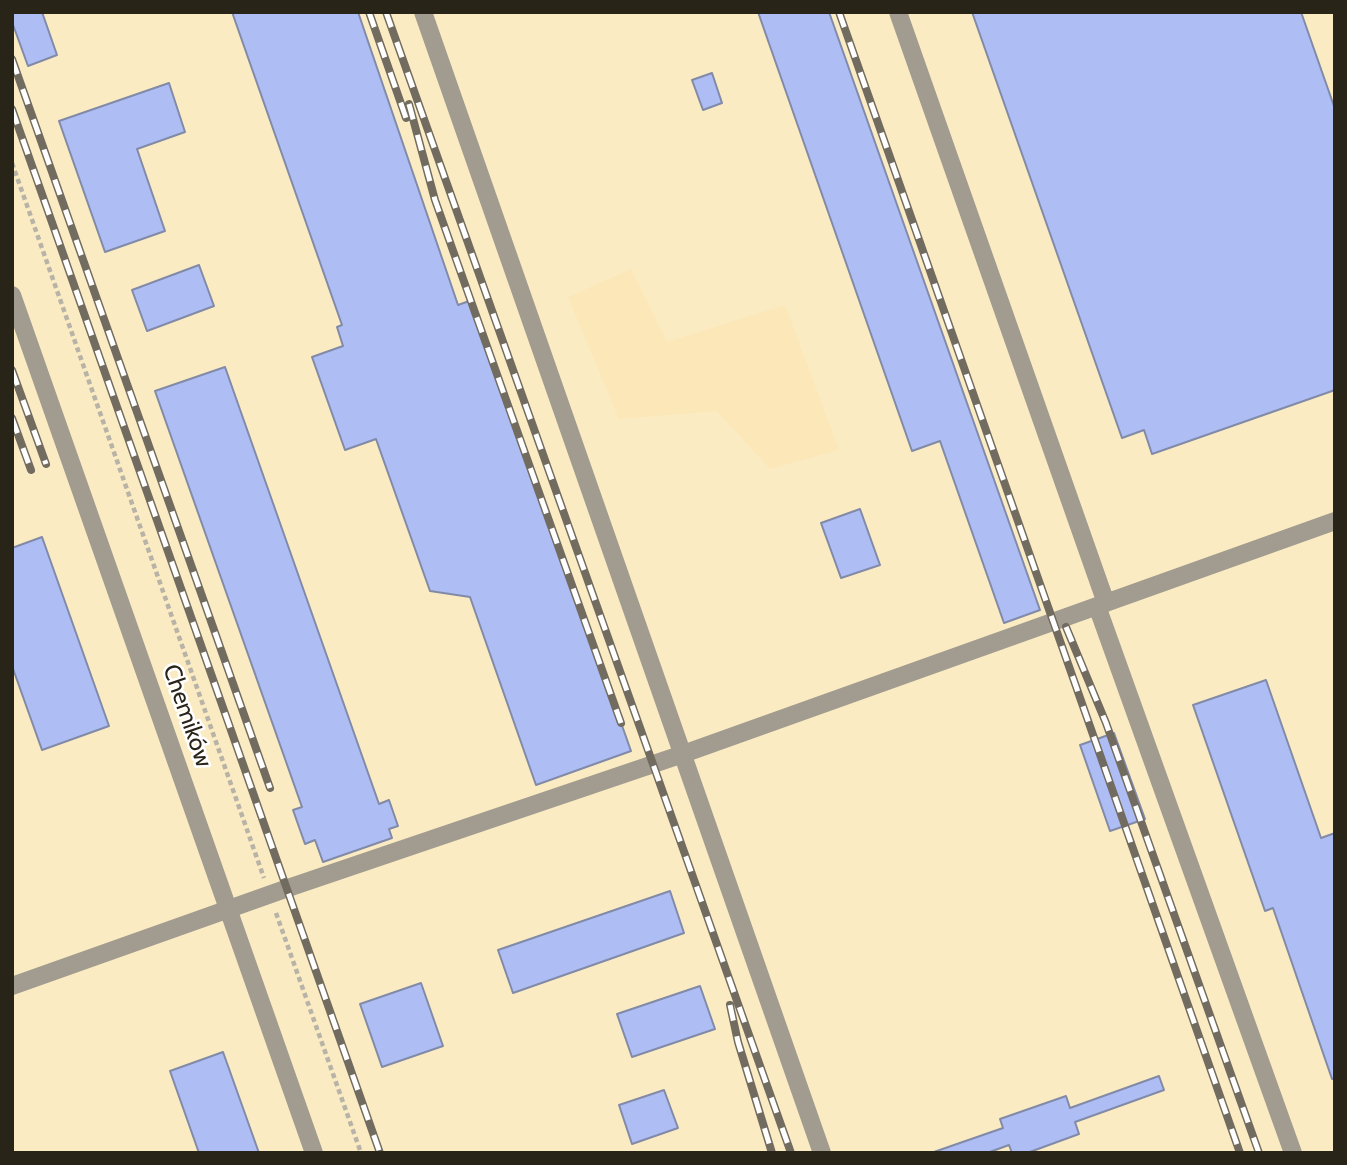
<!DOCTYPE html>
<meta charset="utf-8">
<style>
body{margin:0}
#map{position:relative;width:1347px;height:1165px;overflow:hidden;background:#fef8ec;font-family:Cabin,sans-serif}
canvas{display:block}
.frame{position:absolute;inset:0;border:14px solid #292418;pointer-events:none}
</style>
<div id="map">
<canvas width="1347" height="1165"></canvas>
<div class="frame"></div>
</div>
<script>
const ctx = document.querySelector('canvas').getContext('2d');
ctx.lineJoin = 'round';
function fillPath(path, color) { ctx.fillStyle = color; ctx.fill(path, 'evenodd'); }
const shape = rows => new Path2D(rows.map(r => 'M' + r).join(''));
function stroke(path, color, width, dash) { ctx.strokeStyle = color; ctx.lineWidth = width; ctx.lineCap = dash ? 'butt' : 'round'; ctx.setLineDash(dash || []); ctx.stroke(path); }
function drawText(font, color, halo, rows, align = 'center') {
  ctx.font = font + ' Cabin,sans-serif'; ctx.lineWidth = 5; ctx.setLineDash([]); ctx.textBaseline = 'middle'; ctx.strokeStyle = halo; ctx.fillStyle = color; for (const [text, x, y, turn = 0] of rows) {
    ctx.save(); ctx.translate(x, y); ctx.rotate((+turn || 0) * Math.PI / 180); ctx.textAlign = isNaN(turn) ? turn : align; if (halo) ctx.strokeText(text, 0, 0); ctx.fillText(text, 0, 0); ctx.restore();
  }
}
const built = shape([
 [12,12,1335,12,1335,1153,12,1153]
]);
const green = shape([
 [631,269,667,342,785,305,839,450,770,469,717,411,619,419,568,297]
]);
const building = shape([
 [12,12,42,12,57,55,28,66,12,22,12,12],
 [232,12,358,12,458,305,472,300,631,751,536,785,470,597,430,591,376,439,345,450,312,357,343,346,337,327,342,325,232,12],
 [758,12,829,12,1040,610,1004,623,940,441,912,451,758,12],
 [972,12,1301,12,1335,109,1335,390,1152,454,1144,430,1122,438,972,12],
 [712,73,722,103,703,110,692,80,712,73],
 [169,83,185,132,137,149,165,231,105,252,59,121,169,83],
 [199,265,214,306,147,331,132,290,199,265],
 [225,367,379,804,389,800,398,826,389,829,392,838,323,862,315,840,305,844,293,810,302,807,155,391,225,367],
 [860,509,880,565,841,578,821,523,860,509],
 [42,537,109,726,42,750,12,666,12,548,42,537],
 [1266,680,1321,838,1335,833,1335,1078,1332,1079,1273,908,1265,911,1193,705,1266,680],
 [1114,733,1145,819,1110,831,1080,745,1114,733],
 [670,891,684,933,513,993,498,950,670,891],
 [421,983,443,1046,382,1067,360,1004,421,983],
 [700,986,715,1029,632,1057,617,1014,700,986],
 [223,1052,259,1153,199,1153,170,1071,223,1052],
 [1159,1076,1164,1090,1075,1122,1079,1134,1027,1153,1012,1153,1009,1145,987,1153,931,1153,1003,1128,1000,1119,1066,1096,1070,1108,1159,1076],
 [664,1090,678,1128,632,1144,619,1105,664,1090]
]);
const path = shape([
 [12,163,264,878],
 [276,913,361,1153]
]);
const minor = shape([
 [423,12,822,1153],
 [898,12,1106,603],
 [12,295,314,1153],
 [1097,606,1293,1153],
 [12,986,288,888,683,754,1335,521]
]);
const rail = shape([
 [369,12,406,118],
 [386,12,791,1153],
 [839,12,1240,1153],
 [12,59,270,788],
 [409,104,435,200,621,723],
 [12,109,380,1153],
 [12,370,46,464],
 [12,418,31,470],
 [1066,627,1106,723,1259,1153],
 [730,1005,738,1042,772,1153]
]);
const streetNames = [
 ["Chemików",187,716,71]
];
fillPath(built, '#fbebc3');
fillPath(green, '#fbe7b7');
fillPath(building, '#aebef5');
stroke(building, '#818aa7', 2);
stroke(path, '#b8b3a7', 4.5, [5, 3.5]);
stroke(minor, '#a19c8f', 18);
stroke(rail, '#726c60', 8);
stroke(rail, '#fff', 5, [16]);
drawText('24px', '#292418', '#fff', streetNames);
</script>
